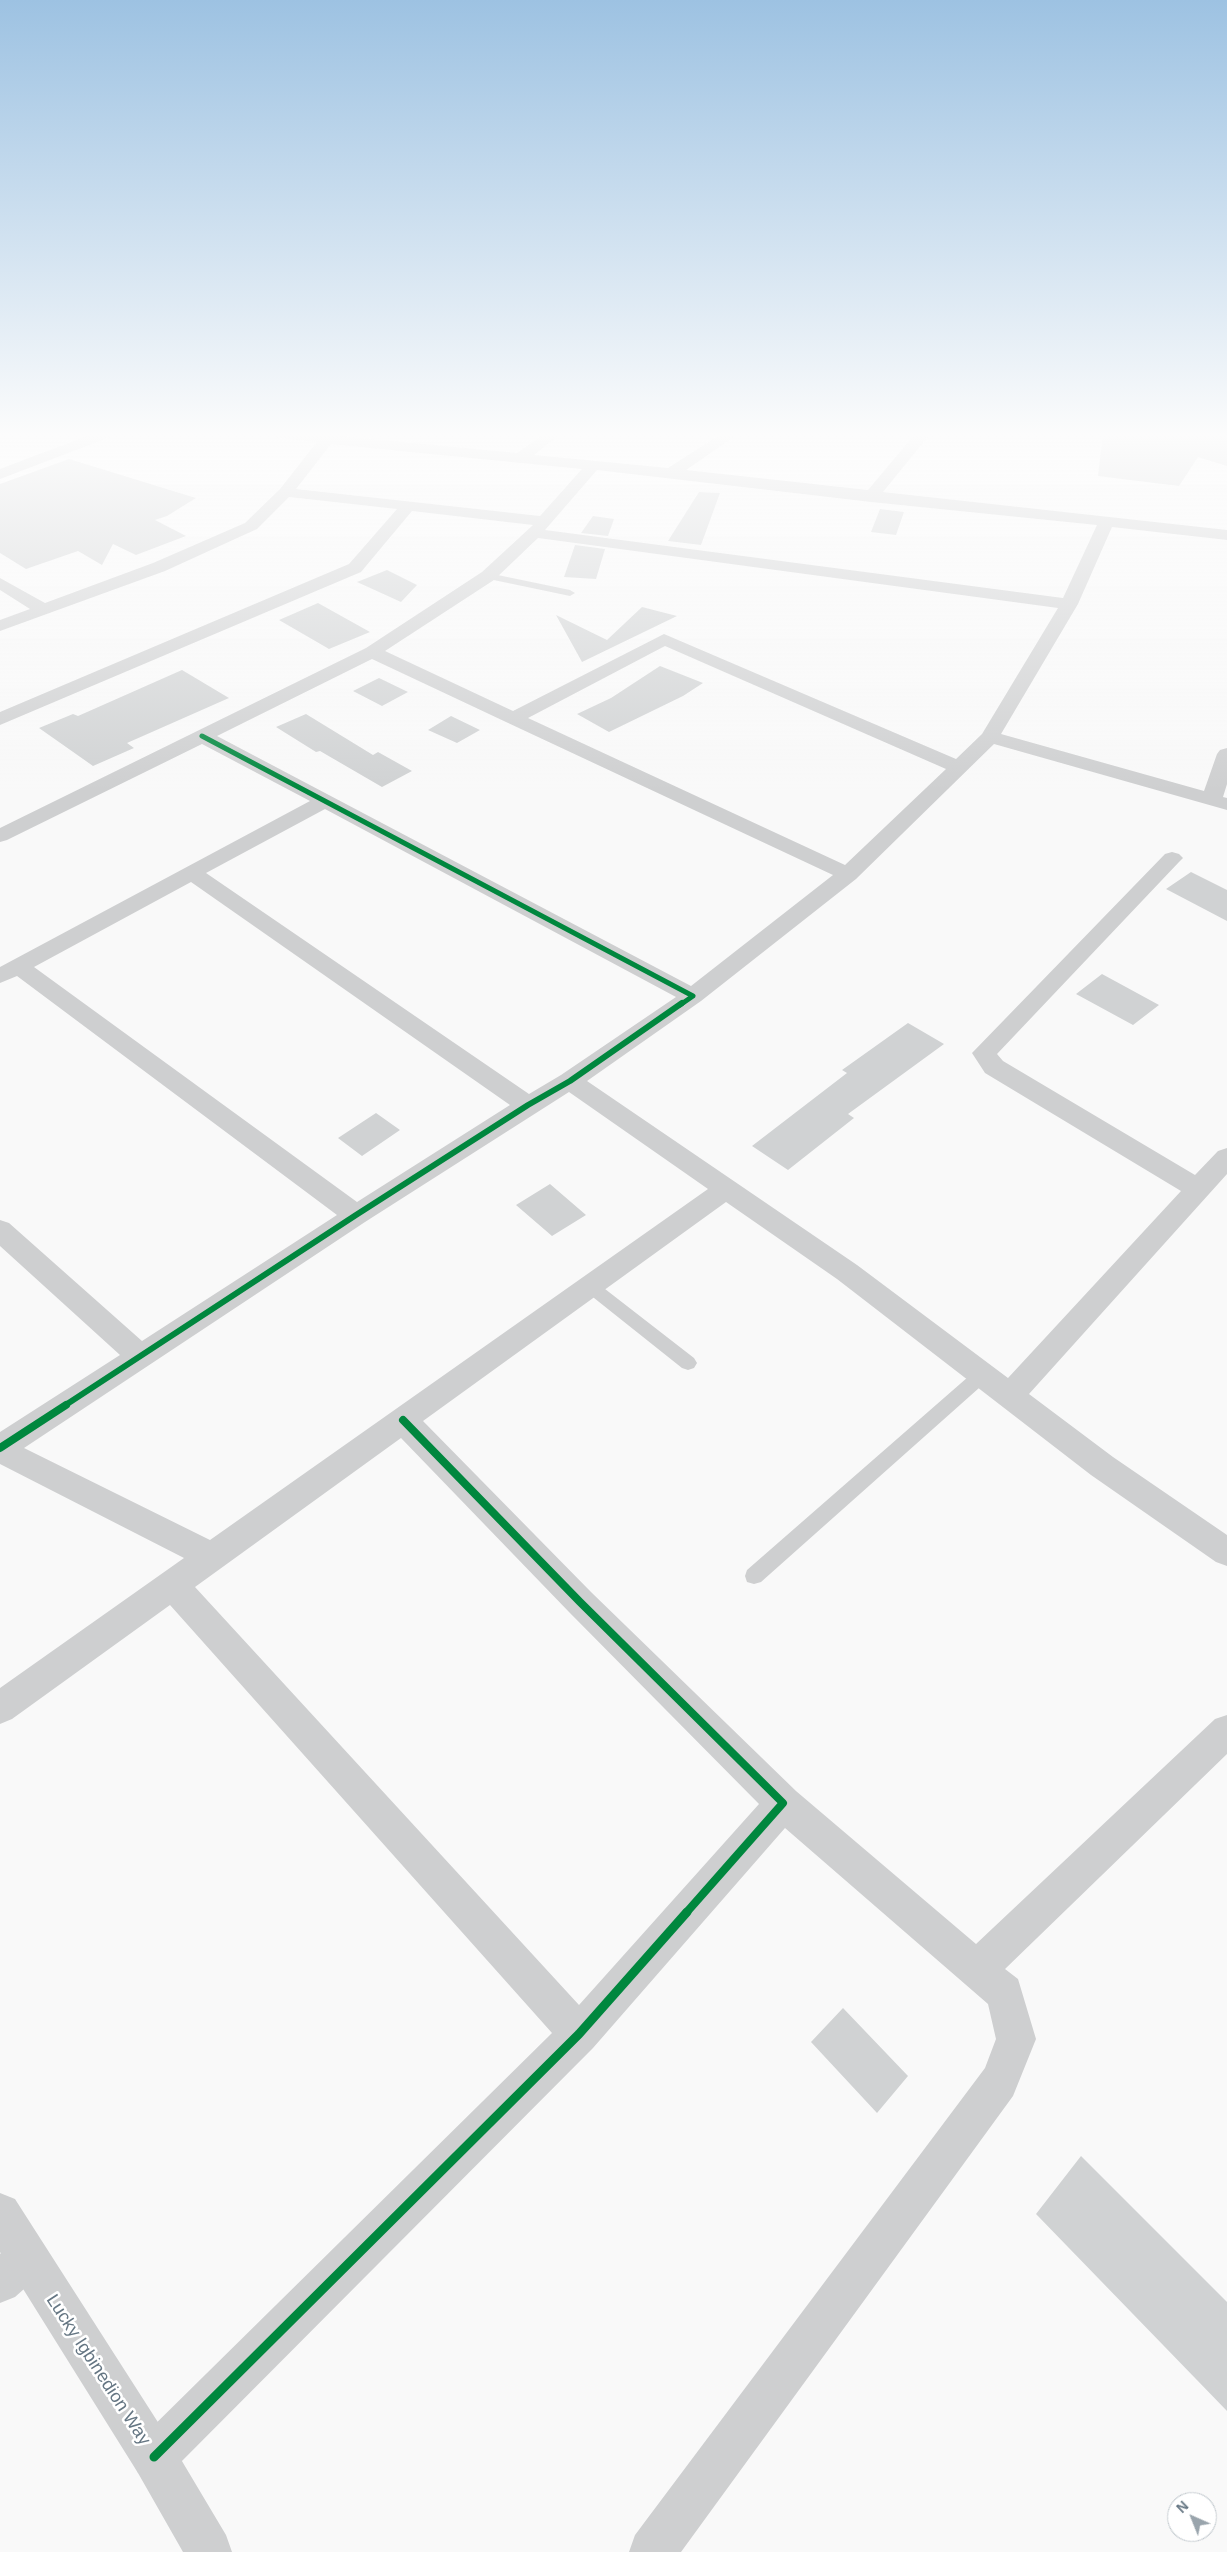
<!DOCTYPE html>
<style>
body{margin:0}
#map{position:relative;width:1227px;height:2552px;overflow:hidden;background:#f9f9f9;font-family:Arial,sans-serif}
canvas{display:block}
.north{position:absolute;left:1167px;top:2492px;width:50px;height:50px;box-sizing:border-box;background:#fff;border:1px solid #c1c8cd;border-radius:50%;rotate:316deg;font-size:14px;font-weight:700;line-height:20px;text-align:center;color:#657683}
.north::after{content:'';display:block;margin:auto;width:18px;height:22px;background:#99a4ac;clip-path:polygon(50% 0,100% 100%,50% 72%,0 100%)}
</style>
<div id="map">
<canvas width="1227" height="2552"></canvas>
<div class="north">N</div>
</div>
<script>
const ctx = document.querySelector('canvas').getContext('2d');
ctx.lineJoin = 'round';
function fillPath(path, color) { ctx.fillStyle = color; ctx.fill(path, 'evenodd'); }
const shape = rows => new Path2D(rows.map(r => 'M' + r).join(''));
function stroke(path, color, width, dash) { ctx.strokeStyle = color; ctx.lineWidth = width; ctx.lineCap = dash ? 'butt' : 'round'; ctx.setLineDash(dash || []); ctx.stroke(path); }
function drawText(font, color, halo, rows, align = 'center') {
  ctx.font = font + ' Arial,sans-serif'; ctx.lineWidth = 5; ctx.setLineDash([]); ctx.textBaseline = 'middle'; ctx.strokeStyle = halo; ctx.fillStyle = color; for (const [text, x, y, turn = 0] of rows) {
    ctx.save(); ctx.translate(x, y); ctx.rotate((+turn || 0) * Math.PI / 180); ctx.textAlign = isNaN(turn) ? turn : align; if (halo) ctx.strokeText(text, 0, 0); ctx.fillText(text, 0, 0); ctx.restore();
  }
}
const building = shape([
 [1103,434,1215,434,1227,436,1227,466,1198,457,1179,486,1098,476],
 [69,459,196,498,167,516,155,520,186,536,136,555,113,544,102,565,78,551,26,569,0,553,0,484],
 [699,492,720,493,701,545,668,541],
 [880,509,904,512,896,535,871,532],
 [593,516,614,519,608,536,581,533],
 [575,545,605,549,596,579,564,577],
 [387,570,417,585,401,602,357,582],
 [318,603,370,632,329,649,279,620],
 [642,607,677,616,582,662,556,615,607,640],
 [660,666,703,683,683,696,609,732,577,714,611,698],
 [182,670,229,698,127,743,134,748,93,766,39,728,73,714,78,716],
 [379,678,408,692,382,706,353,691],
 [306,714,373,755,378,752,412,771,382,787,320,751,316,752,276,727],
 [451,716,480,730,457,743,428,730],
 [1191,872,1227,890,1227,921,1166,889],
 [1102,974,1159,1005,1133,1025,1076,994],
 [908,1023,944,1044,848,1114,854,1118,788,1170,752,1146,847,1073,842,1070],
 [376,1113,400,1130,362,1156,338,1138],
 [550,1184,586,1215,552,1236,516,1205],
 [843,2008,908,2076,877,2113,811,2042],
 [1081,2156,1227,2302,1227,2411,1036,2214]
]);
const service = shape([
 [488,573,570,590,575,593,570,596,484,578,483,576,488,573],
 [590,1280,596,1282,694,1358,697,1363,694,1368,688,1370,682,1368,584,1290,582,1286,584,1282,590,1280],
 [982,1368,988,1370,991,1375,988,1380,761,1582,754,1584,747,1582,745,1576,747,1570,976,1370,982,1368]
]);
const minor = shape([
 [92,434,112,434,110,437,0,479,0,469,92,434],
 [271,434,321,434,517,453,544,434,560,434,534,455,668,468,721,434,738,434,686,470,868,490,915,434,930,434,883,492,1227,530,1227,540,1112,527,1078,604,1001,734,1204,791,1217,754,1220,750,1227,748,1227,784,1223,797,1227,798,1227,810,994,744,856,879,701,1001,587,1081,857,1265,1008,1378,1181,1191,985,1073,972,1053,1165,854,1172,852,1179,854,1183,858,1179,862,997,1054,1003,1061,1195,1175,1218,1151,1227,1148,1227,1174,1029,1394,1113,1457,1227,1535,1227,1566,1216,1562,1091,1475,837,1279,726,1202,423,1421,591,1592,796,1791,976,1944,1215,1719,1227,1715,1227,1754,1005,1969,1018,1979,1036,2039,1013,2096,681,2552,629,2552,635,2535,985,2068,996,2039,988,2004,785,1828,593,2048,170,2473,154,2480,138,2473,131,2457,138,2441,552,2033,170,1605,12,1719,0,1724,0,1688,184,1558,0,1464,0,1432,120,1355,0,1246,0,1220,9,1223,142,1341,337,1215,17,976,0,983,0,967,310,801,202,744,7,840,0,842,0,828,366,648,482,572,533,525,412,511,361,572,0,725,0,712,349,564,397,509,289,497,257,529,165,571,0,631,0,620,30,609,0,590,0,578,45,603,153,563,245,523,280,489,317,442,278,438,271,434],
 [331,444,582,469,540,516,296,489,331,444],
 [597,470,871,502,1097,525,1063,598,545,530,597,470],
 [538,538,1058,608,982,734,956,759,664,634,513,711,385,651,494,580,538,538],
 [665,646,946,769,845,865,528,718,665,646],
 [372,659,506,722,833,875,691,986,217,736,372,659],
 [325,809,676,997,561,1075,529,1094,206,873,325,809],
 [191,882,510,1105,357,1202,34,967,191,882],
 [569,1092,708,1189,210,1540,24,1448,365,1222,569,1092],
 [401,1438,569,1612,759,1804,579,2005,195,1587,401,1438],
 [27,2237,42,2243,48,2258,42,2273,15,2297,0,2303,0,2254,12,2243,27,2237]
]);
const tertiary = shape([
 [0,2193,15,2199,170,2441,226,2535,232,2552,183,2552,138,2473,0,2252,0,2193]
]);
const cyclewayFar3 = shape([
 [202,736,693,996,680,1005]
]);
const cyclewayFar2 = shape([
 [64,1406,356,1215,528,1105,570,1081,682,1003]
]);
const cyclewayFar1 = shape([
 [403,1420,580,1602,783,1803,686,1913],
 [0,1448,66,1405]
]);
const cycleway = shape([
 [154,2457,579,2034,687,1912]
]);
const nearStreetnames = [
 ["Lucky Igbinedion Way",98,2370,57]
];
fillPath(building, '#d0d2d3');
fillPath(service, '#cecfd0');
fillPath(minor, '#cecfd0');
fillPath(tertiary, '#cecfd0');
stroke(cyclewayFar3, '#00873e', 5);
stroke(cyclewayFar2, '#00873e', 6);
stroke(cyclewayFar1, '#00873e', 8);
stroke(cycleway, '#00873e', 9);
const sky = ctx.createLinearGradient(0, 0, 0, 791);
sky.addColorStop(0, '#9dc2e2');
sky.addColorStop(0.55, '#fcfcfc');
sky.addColorStop(1, '#fcfcfc00');
ctx.fillStyle = sky;
ctx.fillRect(0, 0, 1227, 791);
drawText('18px', '#657683', '#fff', nearStreetnames);
</script>
